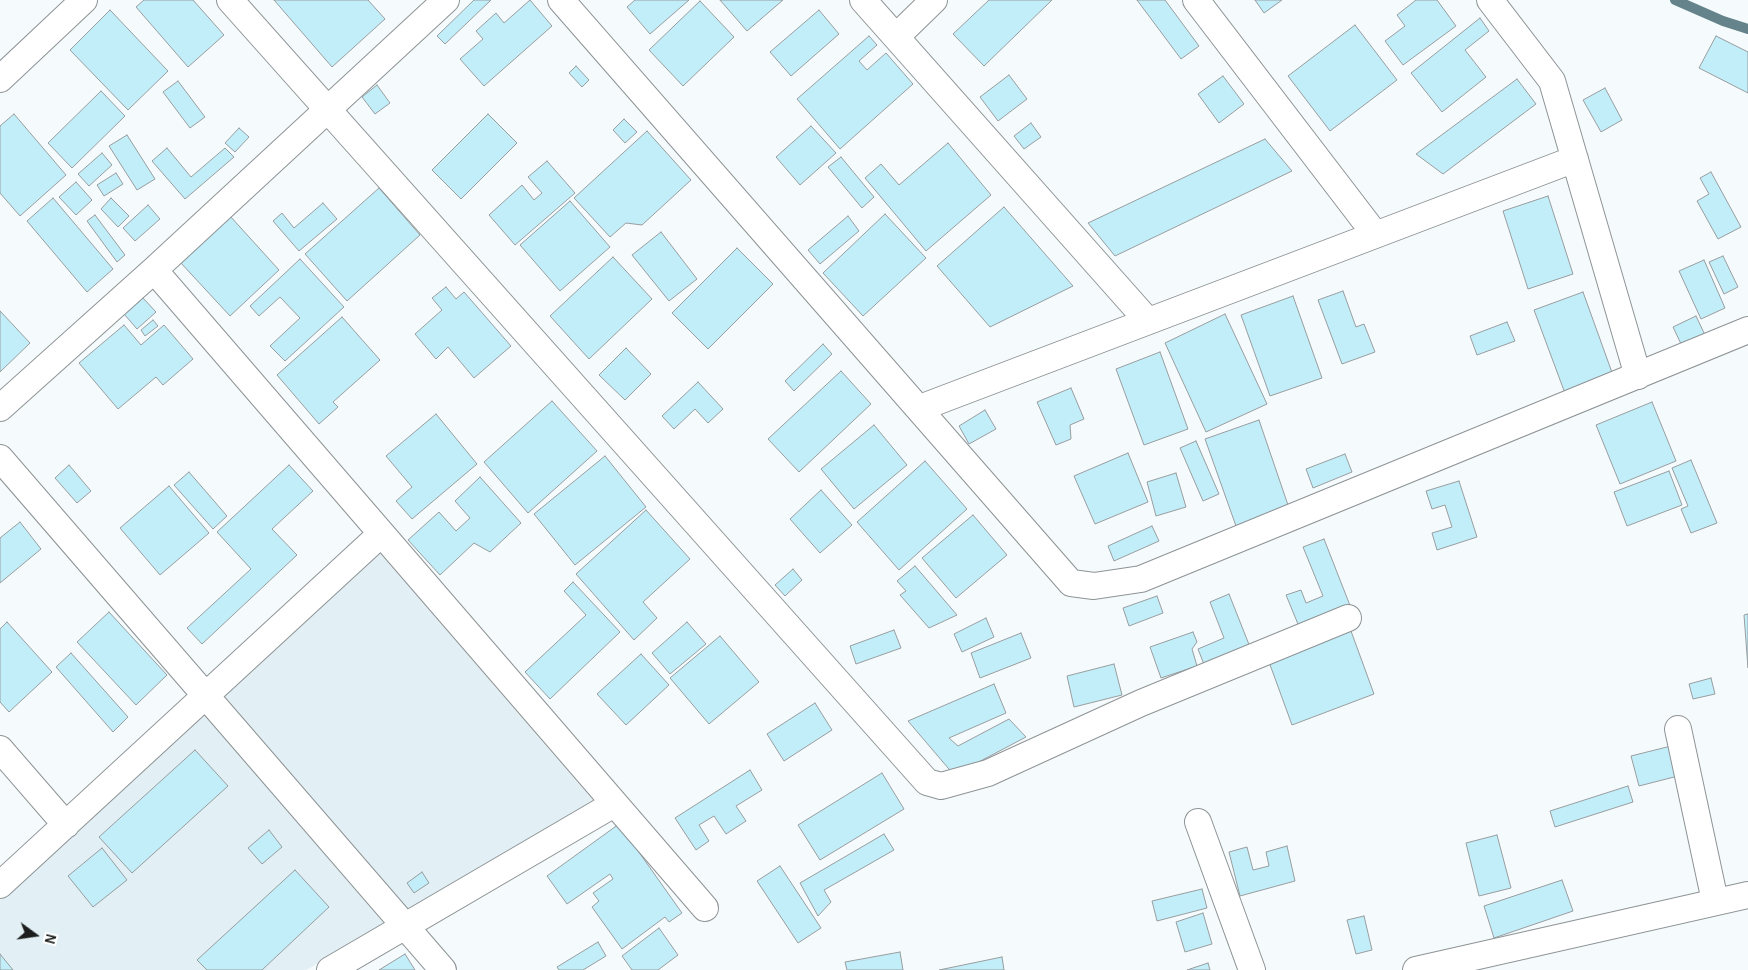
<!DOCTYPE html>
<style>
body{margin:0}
#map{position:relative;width:1748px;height:970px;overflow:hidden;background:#f5fbfc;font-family:"Alegreya Sans",sans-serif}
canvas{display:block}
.north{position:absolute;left:10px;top:910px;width:50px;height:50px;-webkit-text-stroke:4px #fff;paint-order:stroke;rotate:104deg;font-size:14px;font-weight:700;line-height:20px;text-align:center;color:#1c1e1e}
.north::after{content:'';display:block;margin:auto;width:18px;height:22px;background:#1c1e1e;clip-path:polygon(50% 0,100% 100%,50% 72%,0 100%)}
</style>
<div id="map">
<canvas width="1748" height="970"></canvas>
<div class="north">N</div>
</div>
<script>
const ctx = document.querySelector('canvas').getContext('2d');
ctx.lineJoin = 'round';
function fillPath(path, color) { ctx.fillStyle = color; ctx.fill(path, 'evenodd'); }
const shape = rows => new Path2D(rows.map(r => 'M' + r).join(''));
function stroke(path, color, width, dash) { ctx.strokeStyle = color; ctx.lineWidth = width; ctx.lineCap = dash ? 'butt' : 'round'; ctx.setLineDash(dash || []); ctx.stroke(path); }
const built = shape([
 [379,552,597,805,306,970,0,970,0,900]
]);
const stream = shape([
 [1675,0,1723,21,1748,29]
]);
const building = shape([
 [144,0,193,0,224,35,188,67,136,7,144,0],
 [274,0,368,0,385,19,332,67,274,0],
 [474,0,491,0,445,44,437,36,474,0],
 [530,0,552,26,484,86,460,59,483,39,476,31,496,13,504,23,530,0],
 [635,0,689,0,650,34,627,7,635,0],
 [720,0,783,0,747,31,720,0],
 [989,0,1052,0,984,66,953,34,989,0],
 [1137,0,1165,0,1199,46,1181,59,1137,0],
 [1255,0,1282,0,1264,13,1255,0],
 [1416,0,1437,0,1456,26,1403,65,1385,41,1405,26,1397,15,1416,0],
 [700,1,734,37,683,86,649,50,700,1],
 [110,10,168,71,128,110,70,50,110,10],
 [819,10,839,34,791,76,770,52,819,10],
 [1480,18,1489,31,1465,50,1486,77,1442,112,1411,73,1480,18],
 [1355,25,1397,80,1330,131,1288,76,1355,25],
 [869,36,877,45,859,61,867,70,886,53,913,84,840,149,797,99,869,36],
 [1716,36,1748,52,1748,93,1699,68,1716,36],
 [576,66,589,80,582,87,569,73,576,66],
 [1009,75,1027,99,998,121,980,97,1009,75],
 [1223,76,1244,104,1219,123,1198,94,1223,76],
 [1517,79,1536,104,1443,174,1416,154,1517,79],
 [178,81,205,117,190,128,163,92,178,81],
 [377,85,390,103,375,114,362,97,377,85],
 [1605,88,1622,120,1601,132,1583,100,1605,88],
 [101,91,125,116,72,168,48,143,101,91],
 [14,114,66,175,20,216,0,193,0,126,14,114],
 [488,114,517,143,461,199,432,170,488,114],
 [624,119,637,132,625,143,613,130,624,119],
 [1031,123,1041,137,1024,149,1014,136,1031,123],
 [811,126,836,153,800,185,776,157,811,126],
 [239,128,249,137,235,152,225,143,239,128],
 [647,131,691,180,642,225,626,223,610,237,574,198,647,131],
 [127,135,155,179,137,190,109,146,127,135],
 [1265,139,1292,171,1115,256,1088,223,1265,139],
 [948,143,991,195,926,251,865,178,881,164,899,185,948,143],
 [167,148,191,177,225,148,234,157,185,199,152,161,167,148],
 [102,153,112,165,89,186,78,174,102,153],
 [841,157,874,197,862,208,828,167,841,157],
 [547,161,575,193,515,245,489,215,522,185,534,200,542,193,528,177,547,161],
 [1711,172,1741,227,1718,239,1697,201,1709,194,1700,178,1711,172],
 [116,173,123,184,104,196,97,185,116,173],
 [76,182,92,200,76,215,59,197,76,182],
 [379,188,420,235,347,301,305,254,379,188],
 [1548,196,1573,274,1528,289,1503,211,1548,196],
 [53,198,113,269,87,292,27,221,53,198],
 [111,198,129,216,118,227,101,209,111,198],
 [570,201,610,247,560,291,520,245,570,201],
 [323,203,337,219,299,251,273,221,282,213,294,228,323,203],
 [148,205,160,219,135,241,123,228,148,205],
 [1004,207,1073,286,990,327,937,266,1004,207],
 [885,214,926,258,863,316,823,273,885,214],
 [95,215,125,255,117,262,87,221,95,215],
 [230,216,279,270,230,316,180,262,230,216],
 [848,216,859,231,820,264,808,250,848,216],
 [661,232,697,279,669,301,632,255,661,232],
 [737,248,773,284,708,349,672,313,737,248],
 [1723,256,1738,287,1724,294,1709,262,1723,256],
 [613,257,652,299,589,359,550,316,613,257],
 [300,259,344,307,285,361,270,346,300,318,280,297,259,316,250,306,300,259],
 [1704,260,1725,308,1701,319,1679,271,1704,260],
 [446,287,456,299,464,292,511,346,474,378,448,347,436,359,415,334,442,310,432,298,446,287],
 [1343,291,1356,327,1364,324,1375,352,1342,364,1318,300,1343,291],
 [1583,292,1614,378,1566,396,1534,310,1583,292],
 [1293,296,1322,378,1270,396,1241,315,1293,296],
 [143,298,156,312,137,329,124,314,143,298],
 [0,311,30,343,0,372,0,311],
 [1225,314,1267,404,1206,432,1165,343,1225,314],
 [1696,316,1705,335,1682,346,1673,327,1696,316],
 [342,317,380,360,333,402,338,407,319,424,277,375,342,317],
 [153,320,158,326,145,336,141,330,153,320],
 [1507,322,1515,341,1477,355,1470,336,1507,322],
 [124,325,141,345,164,325,193,359,163,385,156,377,118,409,79,363,124,325],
 [823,344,832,354,794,391,785,381,823,344],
 [626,348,651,374,625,400,599,375,626,348],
 [1160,352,1188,429,1144,445,1116,369,1160,352],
 [841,371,871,404,799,472,768,439,841,371],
 [698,382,723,409,708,423,695,409,674,429,662,416,698,382],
 [1071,388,1084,419,1070,425,1071,439,1056,445,1037,402,1071,388],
 [552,401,597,451,528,513,484,462,552,401],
 [1652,402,1676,461,1620,484,1596,425,1652,402],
 [985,410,996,429,969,444,959,426,985,410],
 [436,414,477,464,412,519,396,501,412,487,386,456,436,414],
 [1259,420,1289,508,1236,526,1205,439,1259,420],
 [874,425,907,465,854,509,821,469,874,425],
 [1196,441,1219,494,1203,501,1180,448,1196,441],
 [1128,453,1148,502,1095,524,1074,476,1128,453],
 [1345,454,1352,472,1313,488,1306,469,1345,454],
 [605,456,646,507,575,565,534,514,605,456],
 [1691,460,1717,523,1691,533,1681,509,1688,506,1672,468,1691,460],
 [925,461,967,509,899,570,857,522,925,461],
 [69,465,91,491,77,503,55,478,69,465],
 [289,465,313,491,272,529,297,555,202,644,187,628,251,569,217,532,289,465],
 [1669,471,1682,505,1627,526,1614,492,1669,471],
 [189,472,227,516,213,529,174,485,189,472],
 [1176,473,1186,507,1156,516,1147,482,1176,473],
 [480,477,521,523,490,552,474,543,440,575,408,540,439,512,456,531,470,518,455,501,480,477],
 [1459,481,1477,537,1437,550,1432,533,1452,527,1445,505,1432,509,1426,491,1459,481],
 [169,486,209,533,160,575,120,528,169,486],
 [821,490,852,525,820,553,790,519,821,490],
 [646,510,690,559,643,602,657,618,634,640,576,574,646,510],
 [973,515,1007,555,956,598,922,558,973,515],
 [20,522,41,549,0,583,0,538,20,522],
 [1152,526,1159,541,1114,561,1108,546,1152,526],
 [1324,539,1351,608,1300,629,1286,595,1301,590,1306,603,1323,596,1303,547,1324,539],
 [915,566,957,615,929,628,900,595,906,591,897,581,915,566],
 [793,569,802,580,785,596,775,585,793,569],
 [573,582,620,632,550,699,525,672,586,615,564,591,573,582],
 [1229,594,1250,647,1205,667,1198,649,1224,638,1210,602,1229,594],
 [1157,596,1163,613,1129,626,1123,608,1157,596],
 [109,612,167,675,136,705,77,642,109,612],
 [1748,614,1748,668,1744,615,1748,614],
 [986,618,994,637,962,652,954,634,986,618],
 [7,622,52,672,9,712,0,702,0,629,7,622],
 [687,622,706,644,670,674,652,653,687,622],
 [894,630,901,648,856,664,850,646,894,630],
 [1351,631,1374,694,1292,725,1269,662,1351,631],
 [1193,632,1197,642,1192,649,1197,666,1161,678,1150,647,1193,632],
 [1021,633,1031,658,980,678,971,653,1021,633],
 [720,636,759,682,709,724,670,678,720,636],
 [71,653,128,717,113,732,56,667,71,653],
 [641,654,669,685,626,725,597,694,641,654],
 [1114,664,1122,695,1074,707,1067,676,1114,664],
 [1711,678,1715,694,1693,699,1689,684,1711,678],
 [994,684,1006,713,949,738,958,746,1009,719,1026,737,954,775,908,721,994,684],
 [815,703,832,730,784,761,767,734,815,703],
 [1671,746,1678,776,1639,786,1631,756,1671,746],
 [195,750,228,786,132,873,99,837,195,750],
 [750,770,762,790,736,806,746,821,726,834,714,816,699,825,709,841,696,850,675,818,750,770],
 [882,773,904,809,820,860,798,825,882,773],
 [1628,786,1633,802,1555,827,1550,811,1628,786],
 [619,824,682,913,669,922,665,917,622,949,592,907,599,901,593,893,613,879,610,874,567,904,547,876,619,824],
 [269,830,282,847,262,864,248,848,269,830],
 [884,834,894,850,824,890,831,902,818,916,800,883,884,834],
 [1497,835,1511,888,1479,896,1466,843,1497,835],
 [1287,846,1295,881,1240,896,1229,852,1247,847,1253,870,1269,866,1266,852,1287,846],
 [102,848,127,880,93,907,68,876,102,848],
 [780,866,821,928,798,943,757,881,780,866],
 [295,870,329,907,262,970,207,970,197,960,295,870],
 [422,872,429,883,414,893,407,883,422,872],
 [1562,880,1573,911,1494,938,1484,906,1562,880],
 [1202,889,1207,908,1157,921,1152,901,1202,889],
 [1203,913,1212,944,1185,952,1176,922,1203,913],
 [1364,916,1372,950,1356,954,1347,920,1364,916],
 [659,928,678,955,658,970,632,970,622,956,659,928],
 [598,942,606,956,583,970,559,970,557,967,598,942],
 [900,952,903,970,847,970,845,962,900,952],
 [0,954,13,970,0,970,0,954],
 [405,954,415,970,379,970,405,954],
 [1002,957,1004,970,939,970,1002,957],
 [1208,963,1210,970,1187,970,1208,963]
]);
const minor = shape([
 [230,0,927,782,941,786,988,773,1141,703,1348,618],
 [561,0,1071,583,1094,586,1141,579,1748,330],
 [863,0,1147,320],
 [1196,0,1375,234],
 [1490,0,1552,81,1638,376],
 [896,37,934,0],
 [0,79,84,0],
 [154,270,705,908],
 [0,408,154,270,446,0],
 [920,408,1575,159],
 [0,458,443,970],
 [1678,729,1715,901],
 [0,749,66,825],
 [1198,822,1252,970],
 [0,885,381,534],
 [330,970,614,804],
 [1416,970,1748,895]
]);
fillPath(built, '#e2f0f5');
stroke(stream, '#65838a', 10);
fillPath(building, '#c2eefa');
stroke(building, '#989d9f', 1);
stroke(minor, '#8e9395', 28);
stroke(minor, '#fff', 26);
</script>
